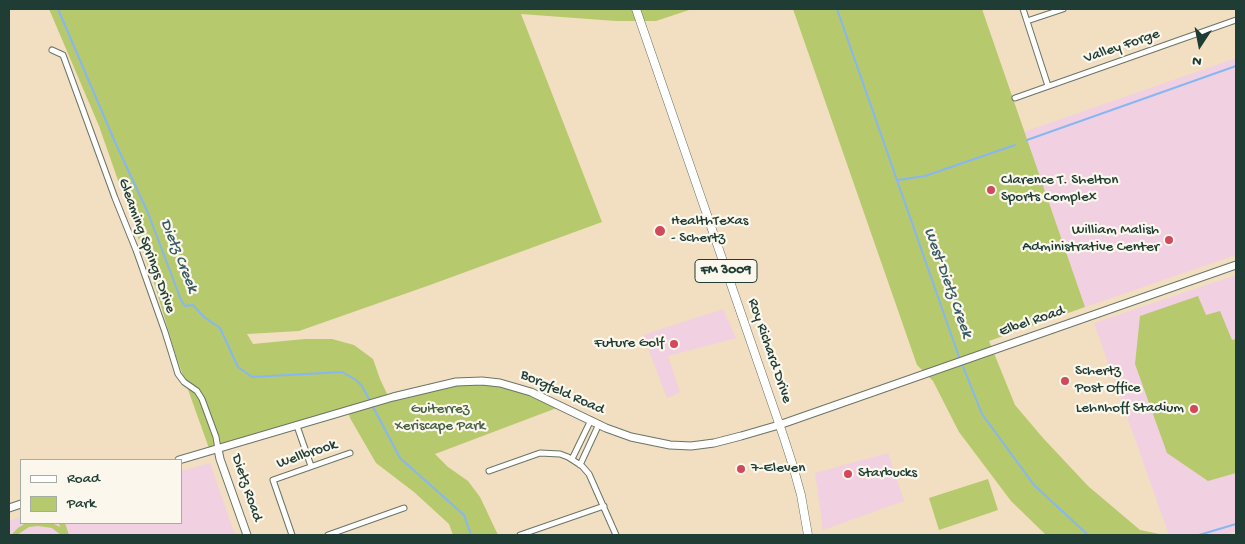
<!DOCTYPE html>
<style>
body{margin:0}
#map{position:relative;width:1245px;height:544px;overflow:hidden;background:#f2dec0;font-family:"Gochi Hand",sans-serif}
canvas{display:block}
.frame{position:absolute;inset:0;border:10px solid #1f3d34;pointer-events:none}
.legend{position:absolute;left:20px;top:459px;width:162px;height:65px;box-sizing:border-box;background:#fbf7ec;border:1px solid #a3ada2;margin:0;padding:6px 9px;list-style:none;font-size:15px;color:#1f3d34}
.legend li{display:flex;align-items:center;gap:10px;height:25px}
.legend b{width:25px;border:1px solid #a3ada2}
.north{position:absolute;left:1175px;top:20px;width:50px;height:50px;-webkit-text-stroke:4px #fbf7ec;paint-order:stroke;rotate:191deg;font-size:14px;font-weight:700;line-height:20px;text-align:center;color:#1f3d34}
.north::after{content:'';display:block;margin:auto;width:18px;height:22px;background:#1f3d34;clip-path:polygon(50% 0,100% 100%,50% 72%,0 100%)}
</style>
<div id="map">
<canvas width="1245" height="544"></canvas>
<div class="frame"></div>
<ul class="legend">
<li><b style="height:6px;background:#fff"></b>Road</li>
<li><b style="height:14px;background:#b6c96c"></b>Park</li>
</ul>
<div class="north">N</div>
</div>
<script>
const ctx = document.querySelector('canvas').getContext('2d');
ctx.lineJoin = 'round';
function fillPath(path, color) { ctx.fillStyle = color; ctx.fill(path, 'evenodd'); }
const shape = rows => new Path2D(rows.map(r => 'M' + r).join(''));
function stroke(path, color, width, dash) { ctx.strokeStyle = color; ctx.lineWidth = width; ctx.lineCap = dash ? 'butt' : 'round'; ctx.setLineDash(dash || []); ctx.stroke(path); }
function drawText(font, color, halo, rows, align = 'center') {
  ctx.font = font + ' "Gochi Hand",sans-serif'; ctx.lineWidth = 4.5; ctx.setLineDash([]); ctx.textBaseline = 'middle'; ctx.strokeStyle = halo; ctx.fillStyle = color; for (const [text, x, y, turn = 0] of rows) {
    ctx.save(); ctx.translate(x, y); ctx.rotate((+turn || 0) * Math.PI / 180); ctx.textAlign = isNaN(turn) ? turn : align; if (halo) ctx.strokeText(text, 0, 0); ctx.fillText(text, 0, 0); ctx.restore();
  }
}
const built = shape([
 [1236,58,1236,255,1085,307,1024,132],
 [1236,275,1236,531,1224,535,1169,535,1094,323],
 [723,309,736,338,668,356,680,392,667,398,643,335],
 [888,453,904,501,823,530,815,473],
 [210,463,235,535,9,535,9,521,21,517,21,523,181,523,181,471]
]);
const green = shape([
 [49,9,692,9,656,21,616,21,521,14,602,222,430,285,299,331,247,334,253,344,305,339,332,339,354,345,373,359,380,379,389,398,441,385,494,382,562,406,435,454,448,467,468,481,480,497,498,535,453,535,449,524,414,492,376,463,350,418,348,411,210,451,176,356,155,286,99,126],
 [793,9,982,9,1085,307,989,341,1015,405,1043,438,1088,486,1140,530,1164,535,1046,535,1011,501,959,432,933,381,917,365],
 [1198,296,1206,315,1220,311,1232,340,1236,339,1236,473,1208,481,1167,453,1135,364,1140,316],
 [988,479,998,510,939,530,929,498],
 [26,523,52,523,60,527,59,523,65,523,69,535,61,535,52,528,38,526,29,527,17,535,11,535,18,528]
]);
const stream = shape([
 [58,9,115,142,148,213,181,300,185,306,193,305,204,317,220,328,238,367,252,377,342,372,356,380,362,386,400,458,464,515,471,535],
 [837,9,958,354,982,414,1034,485,1088,535],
 [1027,140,1236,66],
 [898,180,925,176,1015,145],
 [1199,535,1236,524]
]);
const street = shape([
 [1023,9,1048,86],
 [1027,21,1063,9],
 [52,50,63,55,115,198,136,250,165,332,178,374,184,382,197,391,202,399,216,437,218,449],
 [1015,98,1236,20],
 [297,426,311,466],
 [572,459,591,420],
 [580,465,599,424],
 [489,471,540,453,560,454,568,457,582,466,589,474,616,535],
 [292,535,273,480,350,453],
 [328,535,404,508],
 [520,535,604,506]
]);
const secondary = shape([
 [218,449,220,459,247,535],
 [179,460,393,397,456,382,482,381,500,383,531,392,606,428,631,437,670,445,691,446,714,443,741,436,779,425,1236,265],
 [9,508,21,504]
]);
const primary = shape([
 [636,9,784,438,793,466,801,495,808,535]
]);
const markers = [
 [991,190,5,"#d1495b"],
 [660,231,6,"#d1495b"],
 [1169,240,5,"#d1495b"],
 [674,344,5,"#d1495b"],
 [1065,381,5,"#d1495b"],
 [1194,409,5,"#d1495b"],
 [741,469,5,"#d1495b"],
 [848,474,5,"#d1495b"]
];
const shields = [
 [726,271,62]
];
const shieldNames = [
 ["FM 3009",726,271]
];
const streetNames = [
 ["Valley Forge",1122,47,-19],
 ["Gleaming Springs Drive",146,246,70],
 ["Elbel Road",1032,322,-19],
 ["Roy Richard Drive",769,351,71],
 ["Borgfeld Road",562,393,24],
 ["Wellbrook",307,455,-19],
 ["Dietz Road",246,488,71]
];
const poiNames = [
 ["Clarence T. Shelton",1001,181],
 ["Sports Complex",1001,198],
 ["HealthTexas",671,222],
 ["- Schertz",671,239],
 ["William Malish",1159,231,"right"],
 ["Administrative Center",1159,248,"right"],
 ["Future Golf",664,344,"right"],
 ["Schertz",1075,372],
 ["Post Office",1075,389],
 ["Lehnhoff Stadium",1184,409,"right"],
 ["7-Eleven",751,469],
 ["Starbucks",858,474]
];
const parkNames = [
 ["Guiterrez",440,410],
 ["Xeriscape Park",440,427]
];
const waterNames = [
 ["Dietz Creek",178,256,68],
 ["West Dietz Creek",947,283,70]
];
fillPath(built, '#f1d0e2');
fillPath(green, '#b6c96c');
stroke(stream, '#87b7f3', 2);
stroke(street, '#697565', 7);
stroke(secondary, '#697565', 9);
stroke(primary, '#697565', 9);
stroke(street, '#fff', 5);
stroke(secondary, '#fff', 7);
stroke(primary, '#fff', 8);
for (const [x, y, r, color] of markers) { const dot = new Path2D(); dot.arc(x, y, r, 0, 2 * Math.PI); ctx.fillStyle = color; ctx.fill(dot); stroke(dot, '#fbf7ec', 2); }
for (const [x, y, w] of shields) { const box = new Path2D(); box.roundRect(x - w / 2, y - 11.5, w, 23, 4); ctx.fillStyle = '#fbf7ec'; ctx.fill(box); stroke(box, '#1f3d34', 1); }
drawText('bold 14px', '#1f3d34', null, shieldNames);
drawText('15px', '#1f3d34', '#fbf7ec', streetNames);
drawText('15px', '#1f3d34', '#fbf7ec', poiNames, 'left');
drawText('15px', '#456042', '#fbf7ec', parkNames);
drawText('italic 16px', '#395c64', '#fbf7ec', waterNames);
</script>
